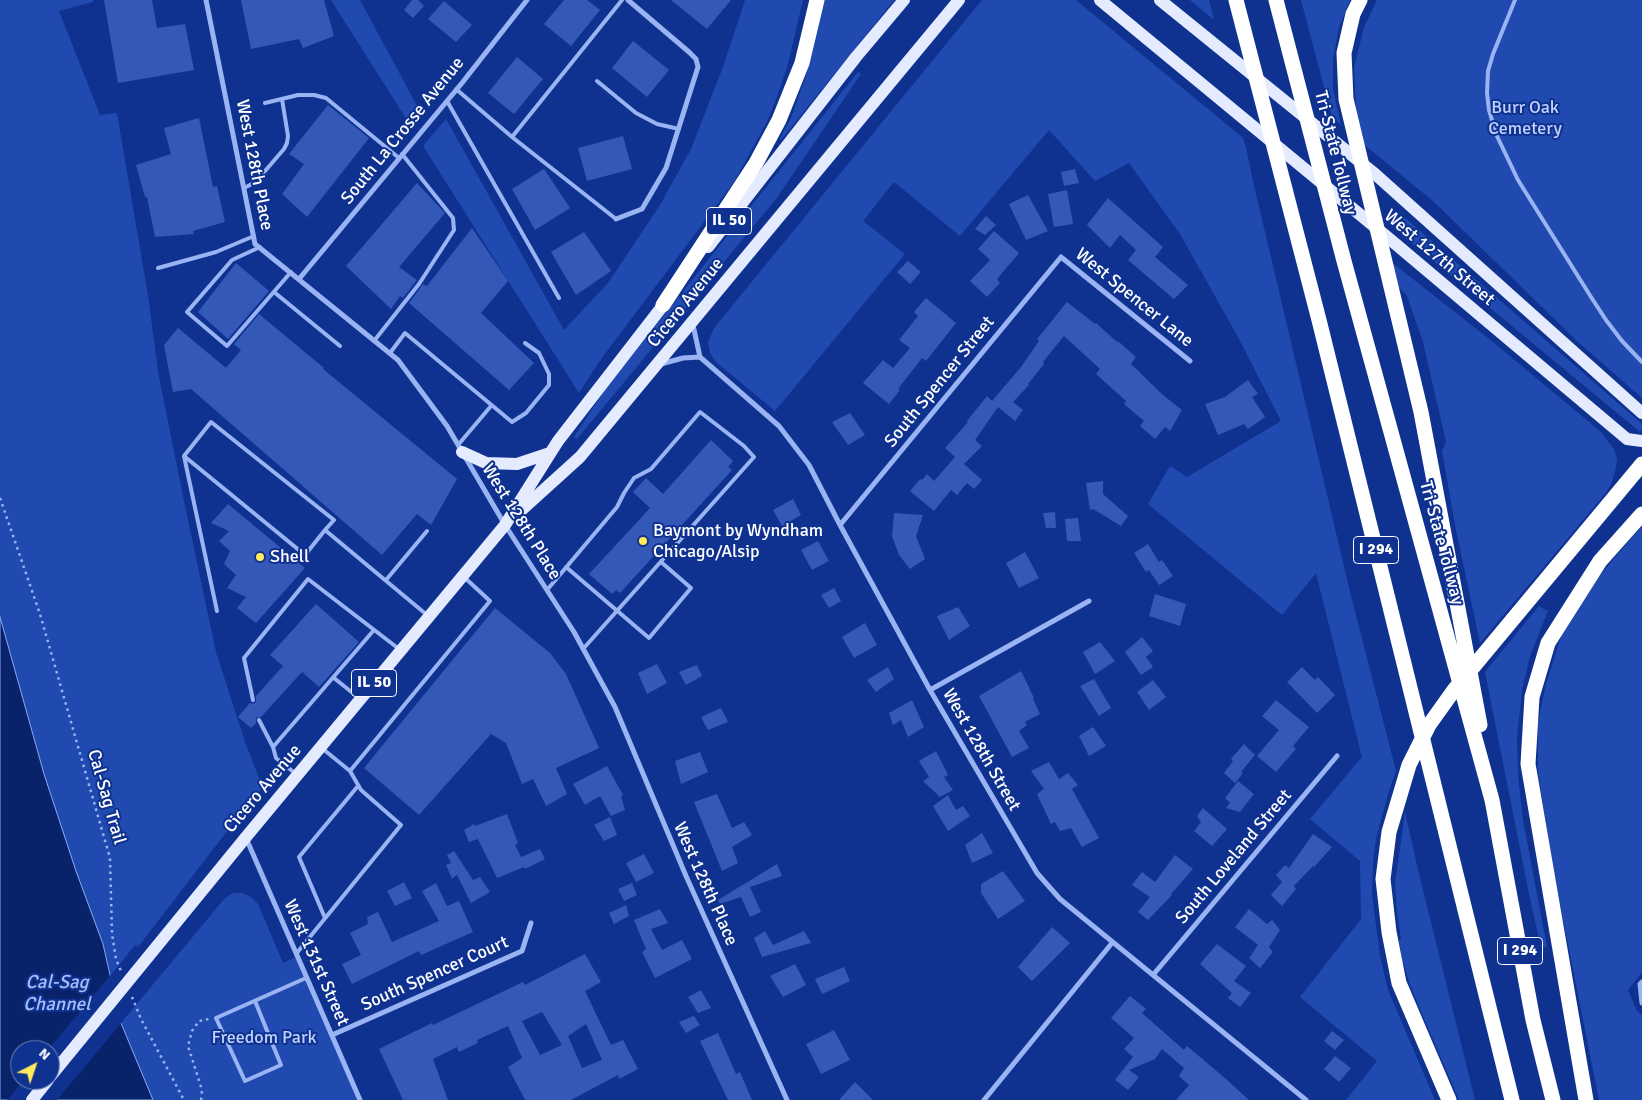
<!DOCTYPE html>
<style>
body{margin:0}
#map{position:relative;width:1642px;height:1100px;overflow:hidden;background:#0f3290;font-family:Signika,sans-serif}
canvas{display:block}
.north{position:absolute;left:10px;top:1040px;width:50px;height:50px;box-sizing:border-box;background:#0f3290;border:1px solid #6f84bc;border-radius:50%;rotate:41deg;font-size:14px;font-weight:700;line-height:20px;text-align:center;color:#fff}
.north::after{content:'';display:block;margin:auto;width:18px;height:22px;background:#ffeb5b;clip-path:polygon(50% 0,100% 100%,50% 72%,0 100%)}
</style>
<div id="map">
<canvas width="1642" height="1100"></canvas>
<div class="north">N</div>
</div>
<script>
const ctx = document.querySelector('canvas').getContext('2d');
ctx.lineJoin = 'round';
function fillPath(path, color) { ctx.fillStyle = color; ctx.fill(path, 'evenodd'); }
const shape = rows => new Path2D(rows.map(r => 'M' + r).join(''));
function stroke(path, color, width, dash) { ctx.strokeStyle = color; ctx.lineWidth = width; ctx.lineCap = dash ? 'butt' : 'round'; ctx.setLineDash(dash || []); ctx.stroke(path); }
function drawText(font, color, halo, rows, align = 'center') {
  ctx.font = font + ' Signika,sans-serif'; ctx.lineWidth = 4; ctx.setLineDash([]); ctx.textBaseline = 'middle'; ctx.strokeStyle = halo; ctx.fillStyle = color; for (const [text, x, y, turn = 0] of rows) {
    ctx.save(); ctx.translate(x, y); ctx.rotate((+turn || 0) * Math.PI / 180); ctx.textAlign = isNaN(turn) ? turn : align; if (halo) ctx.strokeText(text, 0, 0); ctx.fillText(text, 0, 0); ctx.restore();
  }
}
const green = shape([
 [0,0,93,0,93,2,59,11,100,115,117,113,148,296,159,377,185,506,216,652,245,742,263,788,241,813,138,947,135,945,111,975,103,944,76,871,44,774,0,617],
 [331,0,360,0,422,115,412,128],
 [745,0,803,0,788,64,777,97,766,124,734,182,601,359,579,393,423,146,446,119,564,330,608,283,660,205,691,149,723,67],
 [824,0,894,0,781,140,780,138,791,118,807,73],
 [982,0,1076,0,1243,138,1246,147,1252,177,1350,592,1396,771,1388,794,1376,839,1373,864,1372,895,1380,956,1388,990,1435,1100,1346,1100,1377,1061,1300,997,1361,919,1360,861,1310,819,1362,757,1316,573,1282,615,1148,504,1170,466,1187,477,1281,421,1238,337,1180,234,1129,163,1095,181,1049,130,960,236,894,182,863,221,905,254,775,411,716,362,710,353,708,342,714,328],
 [1190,0,1209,0,1214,20],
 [1301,0,1350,0,1339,27,1333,60,1333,89,1341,125,1332,117],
 [1377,0,1642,0,1642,398,1577,341,1433,201,1362,143,1356,110,1354,68,1364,27],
 [858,72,861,74,776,199,577,439,574,437,606,388],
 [1395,209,1642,424,1642,429,1640,432,1402,235],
 [1390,261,1493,342,1600,431,1614,449,1617,460,1615,472,1611,484,1605,494,1480,643,1456,530,1442,451,1446,442,1423,342,1407,296,1397,285],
 [1642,526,1642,972,1628,990,1637,1011,1642,1015,1642,1100,1599,1100,1555,879,1538,773,1538,722,1546,684,1563,630,1587,590],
 [1539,606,1548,611,1530,656,1522,690,1517,737,1518,775,1523,820,1547,947,1541,948,1529,894,1485,672],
 [1405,812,1419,874,1475,1100,1459,1100,1419,1007,1409,982,1402,958,1399,940,1401,939,1397,913,1395,884],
 [233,893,242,893,251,897,258,904,283,963,297,957,359,1100,153,1100,121,1023,225,898]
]);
const water = shape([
 [0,617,44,774,76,871,103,944,121,1023,153,1100,0,1100,0,617],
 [20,1050,50,1050,50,1080,20,1080,20,1050]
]);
const pier = shape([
 [113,972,123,1021,57,1100,7,1100,24,1080,50,1080,50,1050,48,1050]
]);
const building = shape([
 [104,0,152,0,157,28,185,24,194,70,118,83],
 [241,0,324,0,334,36,303,48,299,39,251,49],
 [412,0,418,0,424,6,413,18,404,10],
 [564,0,587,0,600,10,571,46,544,24],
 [671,0,731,0,707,29],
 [444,1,472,25,456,42,428,19],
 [633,41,669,70,647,97,612,68],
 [517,57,543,79,514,114,488,93],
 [328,105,369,138,307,217,282,194,304,164,289,154],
 [199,118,213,187,217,186,225,222,193,231,194,234,155,237,147,197,145,197,136,165,171,154,164,128],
 [623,136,632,169,587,181,578,148],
 [544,169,570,208,535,230,512,189],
 [1075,169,1079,183,1064,186,1061,172],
 [417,183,445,213,399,267,417,280,403,298,400,296,391,309,346,266],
 [1067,190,1073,224,1054,227,1048,194],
 [1028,195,1048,231,1026,240,1009,204],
 [1108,198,1163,247,1155,257,1188,285,1174,299,1128,260,1136,250,1120,235,1110,248,1087,225],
 [986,216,996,225,985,235,975,229],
 [472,228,508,281,481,313,534,363,509,390,409,303,423,284,427,286],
 [994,231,1019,253,997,279,1000,283,987,297,970,281,990,260,978,249],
 [584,232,611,271,576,295,551,252],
 [908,261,921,272,910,284,897,272],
 [236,263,269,291,228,339,198,312],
 [926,298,956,323,926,361,922,358,898,389,900,390,889,404,863,383,883,360,893,368,910,348,899,340,918,316,914,312],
 [1067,302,1095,324,1096,323,1117,342,1118,341,1136,357,1131,364,1163,395,1182,410,1170,431,1165,427,1155,439,1140,426,1144,421,1124,404,1126,401,1096,374,1100,369,1064,336,1043,362,1044,364,1028,384,1029,385,1013,402,1023,410,1015,421,998,407,975,440,982,446,964,464,982,480,974,489,967,483,957,495,951,490,934,511,910,491,920,479,922,480,927,474,934,481,955,457,945,448,968,422,967,421,987,396,992,401,1021,367,1039,341,1037,339],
 [259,314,324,368,323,369,457,479,431,525,417,514,382,555,191,389,173,392,164,345,178,328,226,368,241,350,234,344],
 [1248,380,1258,394,1252,397,1265,417,1248,429,1244,424,1218,435,1205,404,1225,397],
 [850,413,865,435,848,445,832,422],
 [711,440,733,461,728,467,732,470,620,593,616,590,612,594,589,574,650,508,633,492,646,478,663,494],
 [1103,481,1103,494,1128,516,1121,526,1093,509,1090,510,1086,483],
 [793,499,801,515,782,526,773,510],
 [228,504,305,568,256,623,237,608,246,597,227,588,236,575,224,564,230,551,219,541,229,531,211,523],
 [1055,512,1056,528,1046,528,1043,513],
 [894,513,923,515,916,536,925,559,910,569,899,555,892,536],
 [1078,518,1081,541,1067,541,1065,519],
 [818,541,829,561,812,570,801,550],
 [1148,544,1159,562,1162,560,1173,576,1159,585,1149,570,1146,572,1134,553],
 [1025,552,1039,578,1019,588,1006,563],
 [834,588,841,601,829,608,821,595],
 [1155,594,1186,604,1180,626,1149,616],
 [316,604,359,642,319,687,302,672,261,717,256,718,256,723,251,728,238,717,250,703,253,704,256,702,256,696,283,666,270,655],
 [958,607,970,626,949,640,937,616],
 [495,608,550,653,566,674,599,748,556,768,567,794,546,806,533,779,522,784,506,743,491,734,419,815,364,768],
 [865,623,877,645,854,658,842,637],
 [1142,637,1153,651,1146,657,1153,667,1141,675,1125,652],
 [1100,642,1115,661,1095,674,1083,652],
 [657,664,667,683,647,694,638,673],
 [697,665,702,676,686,685,679,672],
 [888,667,894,679,876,692,867,680],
 [1302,667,1315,680,1318,677,1335,695,1317,713,1287,682],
 [1021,671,1034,698,1033,699,1040,714,1025,722,1027,725,1019,731,1029,748,1012,757,979,696],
 [1094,679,1111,708,1099,716,1080,686],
 [1153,680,1166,697,1149,710,1137,692],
 [912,700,924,727,908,737,901,720,893,725,889,713],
 [1276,700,1309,727,1293,746,1296,749,1276,772,1257,756,1279,730,1262,716],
 [721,708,728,722,708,730,701,717],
 [1093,727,1106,746,1089,756,1079,736],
 [1244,744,1255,755,1241,772,1243,773,1235,783,1224,773,1233,761,1231,759],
 [936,751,948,775,944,777,953,790,940,797,923,781,929,777,919,761],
 [700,752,708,772,681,784,675,761],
 [1049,762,1059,779,1068,773,1078,785,1072,789,1099,838,1082,847,1071,828,1060,831,1055,822,1051,824,1037,794,1044,789,1031,771],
 [607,766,623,795,621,796,625,810,611,816,600,796,585,805,573,784],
 [1238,781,1254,794,1240,812,1226,808,1230,803,1225,798],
 [717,794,732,828,744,822,752,835,732,847,738,863,722,871,694,802],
 [948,795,956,810,963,806,970,816,948,831,933,806],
 [1203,808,1227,829,1212,846,1194,831,1201,822,1197,816],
 [507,814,518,843,515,845,521,857,540,849,545,859,525,869,524,867,497,878,478,839,469,842,464,830,474,824,475,826],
 [610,817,617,835,604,841,594,825],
 [982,833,993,853,972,863,965,845],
 [1313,834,1332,847,1314,867,1313,866,1294,886,1296,889,1282,906,1271,895,1282,882,1276,875,1285,865,1289,868],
 [454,851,473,880,480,877,490,892,471,903,457,875,452,879,446,865,451,863,447,855],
 [644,854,654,873,636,882,626,863],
 [1175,855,1193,869,1171,894,1172,895,1148,920,1138,912,1150,897,1132,885,1142,872,1155,882],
 [777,864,782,876,750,887,761,912,750,917,741,897,720,904,718,900],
 [1003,871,1025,901,998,919,981,893,981,884],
 [404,882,412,898,395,906,387,891],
 [436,883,447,906,459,901,473,932,421,955,419,951,352,984,342,964,361,955,350,933,368,924,367,917,378,912,392,942,439,921,422,891],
 [632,883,637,895,624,901,618,889],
 [626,905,629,916,614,924,609,913],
 [660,909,668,923,651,929,662,950,682,940,692,959,655,978,642,952,646,949,634,920],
 [1249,909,1267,924,1272,920,1280,930,1269,947,1273,952,1260,968,1249,958,1258,945,1235,927],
 [1052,927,1070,943,1032,981,1018,967],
 [765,931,773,945,804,931,811,943,762,957,754,938],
 [1217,944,1246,966,1234,981,1251,993,1240,1007,1228,998,1232,993,1200,964],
 [585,954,601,982,585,991,611,1045,623,1040,638,1069,619,1079,618,1075,571,1100,525,1100,508,1067,522,1058,508,1026,477,1040,478,1043,459,1052,457,1047,433,1059,448,1100,403,1100,379,1049,432,1023,433,1025,523,982,525,985],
 [542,1012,562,1045,540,1055,522,1021],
 [586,1024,602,1060,582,1068,568,1036],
 [795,964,806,985,783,997,770,976],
 [844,967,850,981,822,994,815,979],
 [701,990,711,1008,698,1013,688,997],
 [1130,996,1146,1009,1142,1013,1184,1050,1187,1046,1226,1079,1249,1100,1176,1100,1189,1085,1179,1076,1184,1068,1162,1049,1155,1059,1129,1070,1139,1077,1128,1090,1115,1080,1133,1057,1124,1049,1134,1038,1111,1018],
 [694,1016,700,1025,686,1033,679,1022],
 [834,1030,850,1060,821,1074,806,1044],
 [1332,1031,1344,1040,1335,1050,1324,1041],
 [718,1033,736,1074,740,1072,752,1100,728,1100,700,1041],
 [1335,1056,1351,1068,1339,1082,1324,1069],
 [855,1082,873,1100,839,1100]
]);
const path = shape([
 [0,498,40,614,110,858,112,934,116,959,121,971],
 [132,997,141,1019,184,1100],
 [201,1100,202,1090,188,1046,192,1031,199,1021,209,1019]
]);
const lane = shape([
 [1515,0,1493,54,1488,71,1487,93,1489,110,1496,134,1518,180,1591,297,1606,320,1622,341,1642,362],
 [597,81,636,113,657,124,679,129],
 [456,89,512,137,622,0],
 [447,101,559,298],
 [265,103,298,95,314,95,326,98,399,158],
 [512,137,616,219],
 [244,188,252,184,259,178,284,149,287,143,288,136,282,99],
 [260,247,232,260,187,312,227,346,291,272],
 [158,268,216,252,254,236],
 [274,292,340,346],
 [374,341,419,284,454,230,453,218,402,154],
 [390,353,405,333,512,422,526,413,549,385,549,374,539,353,525,343],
 [458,445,491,406],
 [184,456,211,422,334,520,325,530],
 [566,567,649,638,691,588,661,562],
 [386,580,427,531],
 [547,590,617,507,624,493,634,478,651,469,700,412,744,446,754,457,583,649],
 [217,611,184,456,305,555,325,530,427,615],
 [334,678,359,698],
 [253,700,244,658,308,579,399,649],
 [259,720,273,747,276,758,296,774],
 [273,747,374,630],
 [323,749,350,771,490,601,464,577],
 [325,918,299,857,358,786],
 [296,954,401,825,361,790,350,771],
 [255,1001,281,1065,245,1081,216,1018,306,978]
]);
const street = shape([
 [206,0,255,244,398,360,447,426,505,525,574,632,615,707,686,876,787,1100],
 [616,219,642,209,666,168,698,67,696,59,689,52,628,0],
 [299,279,462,83,527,0],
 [693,325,700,357,779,426,809,465,840,525,930,690,1037,873,1060,899,1306,1100],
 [661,364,683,358,700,357],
 [840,525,1061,257,1190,361],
 [930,690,1089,601],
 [246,838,360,1100],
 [1153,975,1337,756],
 [1642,982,1640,984,1642,1003],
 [332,1035,522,951,531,923],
 [984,1100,1112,943]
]);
const primary = shape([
 [1100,0,1392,241,1627,439,1642,441],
 [1160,0,1375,174,1642,413],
 [708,247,856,57,904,0],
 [462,452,486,463,517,464,550,453],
 [516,515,580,457,959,0],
 [50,1077,246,837,505,525,558,441,668,299],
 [32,1100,48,1080]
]);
const highway = shape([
 [1236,0,1319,320,1512,1100],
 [1276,0,1344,261,1492,800,1533,1020,1553,1100],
 [1360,0,1353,14,1344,53,1346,99,1421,412,1480,725],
 [663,305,756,163,779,120,802,63,817,0],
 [1449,1100,1399,983,1389,932,1383,879,1389,832,1409,765,1429,725,1454,690,1642,464],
 [1586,1100,1528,764,1532,697,1548,643,1600,561,1642,514]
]);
const markers = [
 [643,541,5,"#ffeb5b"],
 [260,557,5,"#ffeb5b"]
];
const shields = [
 [729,221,45],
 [1376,550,45],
 [374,683,45],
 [1520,951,45]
];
const shieldNames = [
 ["IL 50",729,221],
 ["I 294",1376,550],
 ["IL 50",374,683],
 ["I 294",1520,951]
];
const parkNames = [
 ["Burr Oak",1525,108],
 ["Cemetery",1525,129],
 ["Freedom Park",264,1038]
];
const streetNames = [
 ["South La Crosse Avenue",403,131,-51],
 ["Tri-State Tollway",1335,153,76],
 ["West 128th Place",254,165,79],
 ["West 127th Street",1439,258,40],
 ["West Spencer Lane",1134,298,39],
 ["Cicero Avenue",686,303,-51],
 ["South Spencer Street",940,382,-51],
 ["West 128th Place",521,522,58],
 ["Tri-State Tollway",1441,543,75],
 ["West 128th Street",981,750,60],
 ["Cicero Avenue",263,789,-50],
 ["Cal-Sag Trail",106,797,74],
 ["South Loveland Street",1234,857,-50],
 ["West 128th Place",705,884,66],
 ["West 131st Street",316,963,66],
 ["South Spencer Court",435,974,-24]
];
const poiNames = [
 ["Baymont by Wyndham",653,531],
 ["Chicago/Alsip",653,552],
 ["Shell",270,557]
];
const waterNames = [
 ["Cal-Sag",57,983],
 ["Channel",57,1005]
];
fillPath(green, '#214ab0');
fillPath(water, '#09236b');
stroke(water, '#8aabf7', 1);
fillPath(pier, '#0f3290');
fillPath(building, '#3458b8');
stroke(path, '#99b3f3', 2.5, [2.5, 4]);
stroke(lane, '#99b3f3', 4);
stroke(street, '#99b3f3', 5);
stroke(primary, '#e5ebff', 12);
stroke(highway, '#fff', 15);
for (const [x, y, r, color] of markers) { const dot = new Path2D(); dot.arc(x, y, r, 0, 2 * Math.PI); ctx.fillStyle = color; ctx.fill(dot); stroke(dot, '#0f3290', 2); }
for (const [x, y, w] of shields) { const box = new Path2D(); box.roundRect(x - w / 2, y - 13.5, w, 27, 4); ctx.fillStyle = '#0f3290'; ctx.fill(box); stroke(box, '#fff', 1); }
drawText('bold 16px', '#fff', null, shieldNames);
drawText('18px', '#c1d2fe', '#0f3290', parkNames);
drawText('18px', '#fff', '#0f3290', streetNames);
drawText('18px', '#fff', '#0f3290', poiNames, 'left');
drawText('italic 19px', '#a5befa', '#0f3290', waterNames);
</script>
